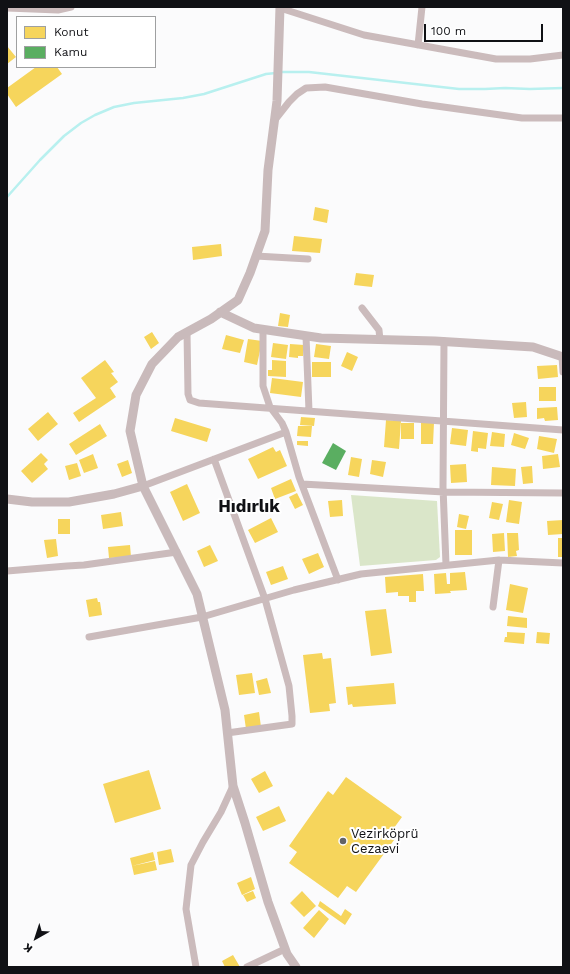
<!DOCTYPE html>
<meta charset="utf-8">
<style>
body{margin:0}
#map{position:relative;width:570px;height:974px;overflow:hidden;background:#fbfbfc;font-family:"Work Sans",sans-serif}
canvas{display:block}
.frame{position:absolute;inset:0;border:8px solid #101115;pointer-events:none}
.legend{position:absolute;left:16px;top:16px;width:140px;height:52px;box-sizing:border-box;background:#fff;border:1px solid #9fa0a1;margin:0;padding:5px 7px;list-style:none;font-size:12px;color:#101115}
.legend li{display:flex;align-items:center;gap:8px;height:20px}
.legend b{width:20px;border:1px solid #9fa0a1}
.north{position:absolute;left:16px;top:918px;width:40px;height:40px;-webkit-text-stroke:3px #fff;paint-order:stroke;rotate:219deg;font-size:11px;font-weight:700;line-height:16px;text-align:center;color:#101115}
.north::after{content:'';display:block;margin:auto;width:14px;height:18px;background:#101115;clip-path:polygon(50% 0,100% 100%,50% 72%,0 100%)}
.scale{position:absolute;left:424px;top:24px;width:119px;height:18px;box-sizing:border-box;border:2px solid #101115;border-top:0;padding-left:5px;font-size:12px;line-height:14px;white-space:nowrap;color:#101115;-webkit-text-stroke:3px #fff;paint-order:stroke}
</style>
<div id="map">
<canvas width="570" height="974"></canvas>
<div class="frame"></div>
<ul class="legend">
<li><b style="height:11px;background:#f6d55c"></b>Konut</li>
<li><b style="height:11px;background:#5aae61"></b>Kamu</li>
</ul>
<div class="north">K</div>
<div class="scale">100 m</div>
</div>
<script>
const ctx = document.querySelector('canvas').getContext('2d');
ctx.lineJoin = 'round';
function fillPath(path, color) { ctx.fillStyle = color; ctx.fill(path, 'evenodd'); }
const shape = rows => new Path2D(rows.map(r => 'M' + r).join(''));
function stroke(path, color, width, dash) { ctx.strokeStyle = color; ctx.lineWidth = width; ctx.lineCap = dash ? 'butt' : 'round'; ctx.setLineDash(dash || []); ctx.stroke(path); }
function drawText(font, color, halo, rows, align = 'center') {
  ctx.font = font + ' "Work Sans",sans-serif'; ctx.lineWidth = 4; ctx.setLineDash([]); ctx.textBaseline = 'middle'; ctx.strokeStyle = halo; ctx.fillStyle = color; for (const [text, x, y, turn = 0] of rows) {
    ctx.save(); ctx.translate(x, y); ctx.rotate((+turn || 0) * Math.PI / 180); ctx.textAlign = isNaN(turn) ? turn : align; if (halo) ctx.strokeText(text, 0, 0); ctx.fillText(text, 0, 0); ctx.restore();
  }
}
const green = shape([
 [351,495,437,501,440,557,436,560,360,566]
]);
const homes = shape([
 [7,46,16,57,7,64],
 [36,67,57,67,62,74,16,107,7,94,7,88],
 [315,207,329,210,327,223,313,220],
 [294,236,322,239,320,253,292,251],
 [221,244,222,256,193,260,192,247],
 [356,273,374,275,372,287,354,285],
 [280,313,290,315,288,327,278,326],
 [152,332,159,343,151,349,144,337],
 [226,335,244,340,240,353,222,349],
 [248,339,262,341,257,365,244,362],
 [273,343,288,345,286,359,271,357],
 [290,344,304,345,303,356,298,356,298,358,289,357],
 [316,344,331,346,329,359,314,357],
 [347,352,358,357,352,371,341,366],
 [105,360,114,372,111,373,118,382,102,394,110,388,116,397,79,422,73,413,96,398,81,378],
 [272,360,286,361,286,377,268,376,268,370,272,370],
 [312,362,331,362,331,377,312,377],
 [557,365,558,377,538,379,537,366],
 [272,378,303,382,301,397,270,393],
 [539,387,556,387,556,401,539,401],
 [526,402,527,417,514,418,512,403],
 [557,407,558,420,545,421,544,418,537,419,537,408],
 [48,412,58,424,38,441,28,429],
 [301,417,315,418,314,426,300,425],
 [175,418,211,429,207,442,171,431],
 [386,420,401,421,399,449,384,447],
 [401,423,414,423,414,439,401,439],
 [421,423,434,423,433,444,421,444],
 [100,424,107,436,76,455,69,444],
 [298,426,312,426,311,437,297,436],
 [452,428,468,430,466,446,450,444],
 [473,431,488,433,486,449,478,448,478,452,471,451],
 [492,432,505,434,504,447,490,446],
 [514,433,529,438,525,449,511,445],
 [539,436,557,439,554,453,537,449],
 [297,441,308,441,308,446,297,445],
 [273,447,276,452,280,450,287,466,258,479,248,459],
 [41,453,48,460,44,464,48,469,32,483,21,471],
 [93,454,98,468,84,473,79,460],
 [558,454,560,467,543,469,542,456],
 [351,457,362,459,359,477,348,475],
 [128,460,132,473,122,477,117,464],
 [372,460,386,462,383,477,370,474],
 [77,463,81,476,69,480,65,466],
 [466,464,467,482,451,483,450,465],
 [532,466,533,483,523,484,521,467],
 [492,467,516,469,515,486,491,485],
 [291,479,296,491,275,499,271,488],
 [187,484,200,513,183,521,170,492],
 [297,493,303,505,295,509,289,497],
 [342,500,343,516,330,517,328,501],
 [509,500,522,502,519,524,506,522],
 [492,502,503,504,499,520,489,518],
 [121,512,123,526,103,529,101,515],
 [459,514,469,516,466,529,457,527],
 [271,518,278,532,255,543,248,530],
 [58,519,70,519,70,534,58,534],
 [563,520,563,534,548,535,547,521],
 [455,530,472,530,472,555,455,555],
 [504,533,505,551,493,552,492,534],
 [507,533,518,533,519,550,516,551,517,556,508,557],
 [558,538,563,538,563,557,558,557],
 [56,539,58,556,47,558,44,540],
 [130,545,131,557,109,558,108,547],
 [210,545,218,561,204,567,197,551],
 [318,553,324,567,309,574,302,559],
 [283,566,288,579,271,585,266,572],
 [465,572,467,590,450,591,451,593,435,594,434,574,446,573,447,584,450,584,450,588,450,573],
 [423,574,424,591,416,591,416,602,409,602,409,596,398,596,398,592,386,593,385,577],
 [510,584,528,588,523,613,506,610],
 [97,598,98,602,100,602,102,615,89,617,86,600],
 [386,609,392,653,371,656,365,611],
 [508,616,527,618,527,628,507,626],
 [507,632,525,633,524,644,504,642,505,637,507,637],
 [537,632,550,633,549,644,536,643],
 [322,653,323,659,331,658,336,703,329,704,330,711,310,713,303,655],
 [252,673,255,693,239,695,236,675],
 [267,678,271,693,259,695,256,681],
 [394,683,396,704,353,707,352,704,348,705,346,687],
 [259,712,261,727,246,729,244,715],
 [149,770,161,809,115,823,103,784],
 [265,771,273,786,259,793,251,779],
 [346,777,402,817,391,832,397,836,356,892,347,886,338,898,289,863,297,852,289,846,328,791,333,795],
 [279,806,286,821,263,831,256,817],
 [171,849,174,862,159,865,157,852],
 [153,852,155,860,132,866,130,858],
 [155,861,157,870,134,875,132,866],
 [251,877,255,889,242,895,237,883],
 [253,891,256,898,247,902,243,895],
 [302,891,316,906,304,917,290,903],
 [320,901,341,916,345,909,352,914,345,925,318,906],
 [319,910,329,919,314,938,303,928],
 [233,955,240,967,225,967,222,961]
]);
const public = shape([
 [333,443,346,451,336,470,322,463]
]);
const stream = shape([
 [281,72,309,72,459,89,485,89,505,88,530,89,563,88],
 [7,197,40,160,64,136,81,123,95,115,114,107,134,103,183,98,204,94,266,74,276,73]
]);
const street = shape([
 [7,8,58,10,71,7],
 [280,8,364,35,496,59,530,59,563,55],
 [418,45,422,7],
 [274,121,289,102,297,94,306,88,325,87,422,104,522,118,563,118],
 [256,256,308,259],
 [362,308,379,330,380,340],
 [263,329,263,386,270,407,282,423,286,432,299,477,338,580],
 [187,332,188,394,190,400,199,403,563,430],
 [306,336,309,411],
 [444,341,443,487,446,565],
 [562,356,563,372],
 [214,459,265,599,289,686,292,716,292,724,227,733],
 [302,484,444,492,563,493],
 [143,486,286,432],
 [7,571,67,566,84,565,177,552],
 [493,607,499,560],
 [89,637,202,617,294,590,361,574,499,560,563,563],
 [196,967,186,909,191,865,203,842,221,812,233,786],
 [247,967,285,949]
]);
const secondary = shape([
 [280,7,277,101,268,170,265,231,250,273,238,300,211,319,178,337,152,364,136,395,130,431,143,486,197,594,225,710,233,786,245,823,268,902,287,954,296,967],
 [220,312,254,328,321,338,435,341,533,347,563,357],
 [7,499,32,502,69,502,114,494,143,486]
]);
const markers = [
 [343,841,4,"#626366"]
];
const poiNames = [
 ["Vezirköprü",351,834],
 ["Cezaevi",351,849]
];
const districtNames = [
 ["Hıdırlık",249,507]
];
fillPath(green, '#dae6c9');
fillPath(homes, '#f6d55c');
fillPath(public, '#5aae61');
stroke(stream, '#b8f0ef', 2.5);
stroke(street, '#cbbbbc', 7);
stroke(secondary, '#c9babb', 9);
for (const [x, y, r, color] of markers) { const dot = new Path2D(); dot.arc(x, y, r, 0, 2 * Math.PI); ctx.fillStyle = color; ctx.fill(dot); stroke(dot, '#fff', 1.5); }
drawText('13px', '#101115', '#fff', poiNames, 'left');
drawText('bold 17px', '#101115', '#fff', districtNames);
</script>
